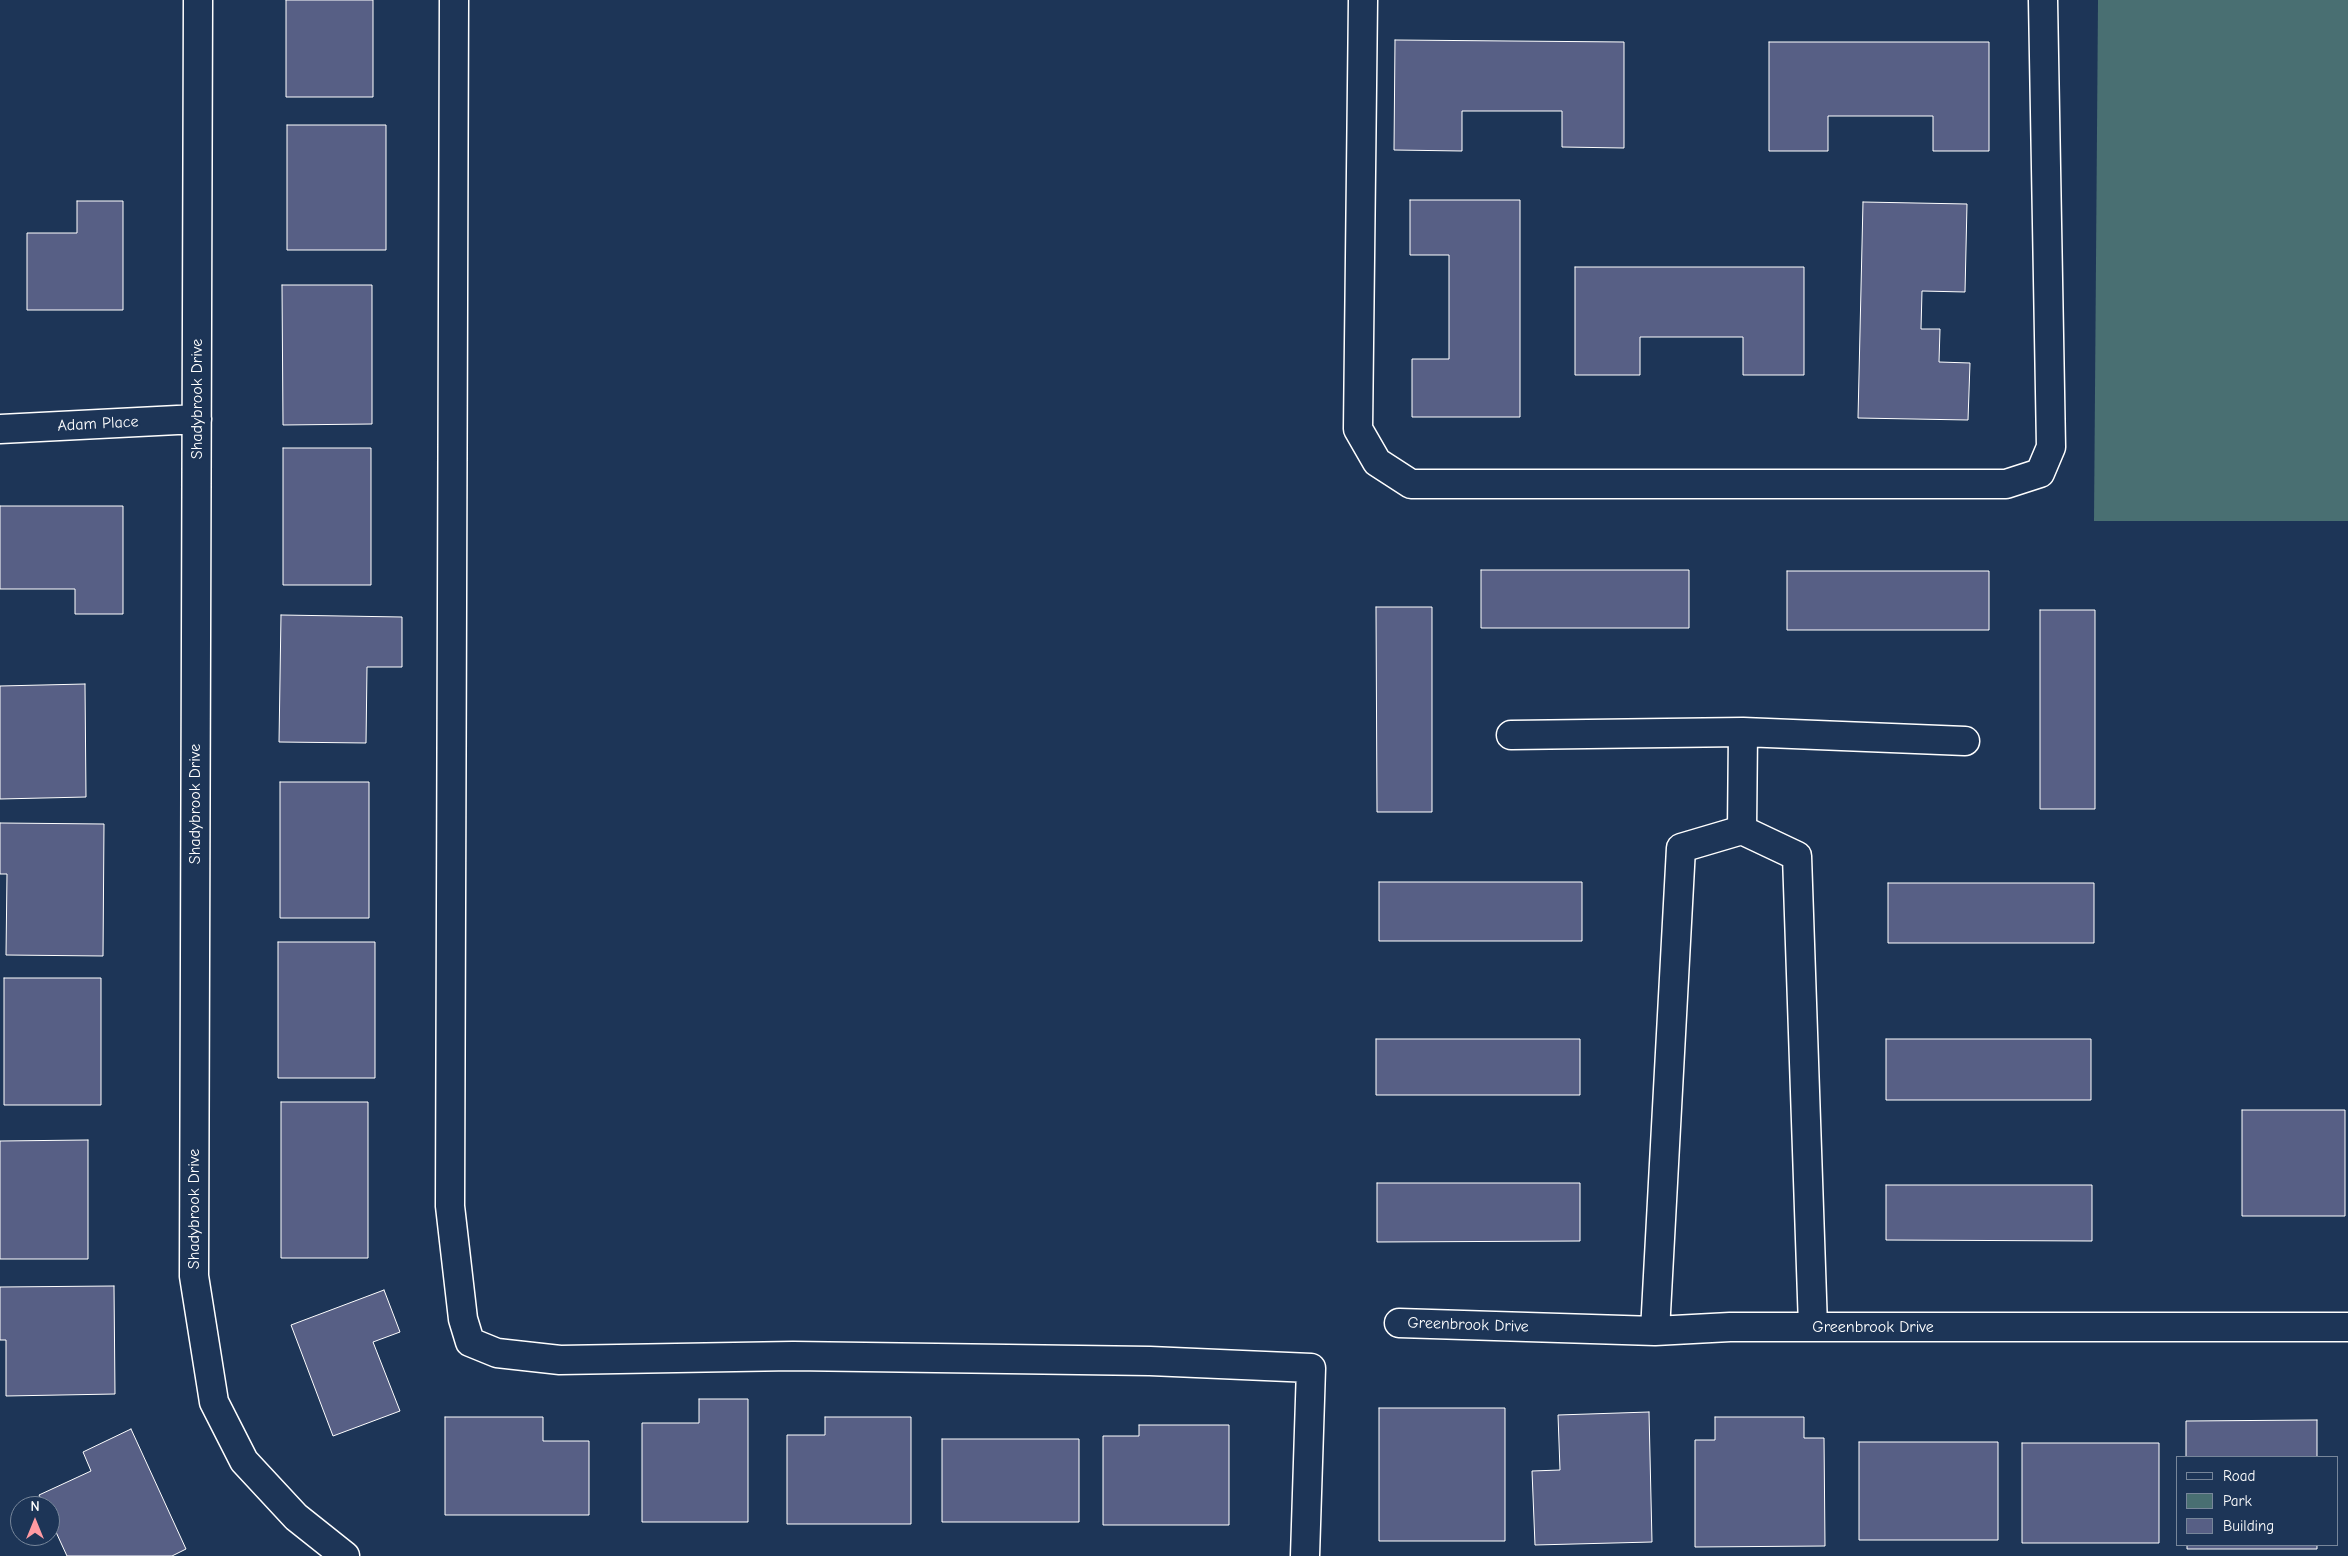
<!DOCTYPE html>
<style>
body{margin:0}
#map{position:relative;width:2348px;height:1556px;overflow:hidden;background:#1d3557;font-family:"Comic Neue",sans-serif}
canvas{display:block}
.legend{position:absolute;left:2176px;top:1456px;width:162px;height:90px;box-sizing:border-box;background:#1d3557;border:1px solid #77869a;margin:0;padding:6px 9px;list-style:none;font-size:15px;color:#fff}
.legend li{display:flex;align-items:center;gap:10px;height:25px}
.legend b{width:25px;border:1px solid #77869a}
.north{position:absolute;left:10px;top:1496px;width:50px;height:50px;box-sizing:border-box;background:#1d3557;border:1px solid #77869a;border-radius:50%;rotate:0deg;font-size:14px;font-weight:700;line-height:20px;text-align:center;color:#fff}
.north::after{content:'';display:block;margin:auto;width:18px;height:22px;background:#ff9aa2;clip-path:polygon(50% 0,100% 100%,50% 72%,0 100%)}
</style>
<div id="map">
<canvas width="2348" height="1556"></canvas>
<ul class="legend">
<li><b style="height:6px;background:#1d3557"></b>Road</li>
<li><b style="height:14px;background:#496f72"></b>Park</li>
<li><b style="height:14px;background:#575f85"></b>Building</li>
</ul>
<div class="north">N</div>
</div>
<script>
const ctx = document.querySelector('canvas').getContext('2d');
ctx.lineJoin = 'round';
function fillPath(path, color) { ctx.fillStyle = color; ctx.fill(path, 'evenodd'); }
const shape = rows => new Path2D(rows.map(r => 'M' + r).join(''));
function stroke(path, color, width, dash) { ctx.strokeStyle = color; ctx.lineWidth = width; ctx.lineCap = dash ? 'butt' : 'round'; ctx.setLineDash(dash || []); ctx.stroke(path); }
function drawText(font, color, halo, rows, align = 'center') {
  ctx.font = font + ' "Comic Neue",sans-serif'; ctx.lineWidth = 4; ctx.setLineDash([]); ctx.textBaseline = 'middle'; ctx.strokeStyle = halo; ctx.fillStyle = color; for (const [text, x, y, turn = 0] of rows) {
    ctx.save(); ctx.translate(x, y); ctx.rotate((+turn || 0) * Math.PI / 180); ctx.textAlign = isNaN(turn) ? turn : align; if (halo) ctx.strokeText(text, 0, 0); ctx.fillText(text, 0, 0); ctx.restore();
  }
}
const green = shape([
 [2098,0,2348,0,2348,521,2094,521]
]);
const building = shape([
 [286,0,373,0,373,97,286,97,286,0],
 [1395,40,1624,42,1624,148,1562,147,1562,111,1462,111,1462,151,1394,150,1395,40],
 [1769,42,1989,42,1989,151,1933,151,1933,116,1828,116,1828,151,1769,151,1769,42],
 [287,125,386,125,386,250,287,250,287,125],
 [1410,200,1520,200,1520,417,1412,417,1412,359,1449,359,1449,255,1410,255,1410,200],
 [77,201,123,201,123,310,27,310,27,233,77,233,77,201],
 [1863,202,1967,204,1965,292,1922,291,1921,329,1940,329,1939,362,1970,363,1968,420,1858,418,1863,202],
 [1575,267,1804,267,1804,375,1743,375,1743,337,1640,337,1640,375,1575,375,1575,267],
 [282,285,372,285,372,424,283,425,282,285],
 [283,448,371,448,371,585,283,585,283,448],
 [0,506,123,506,123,614,75,614,75,589,0,589,0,506],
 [1481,570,1689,570,1689,628,1481,628,1481,570],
 [1787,571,1989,571,1989,630,1787,630,1787,571],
 [1376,607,1432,607,1432,812,1377,812,1376,607],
 [2040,610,2095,610,2095,809,2040,809,2040,610],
 [281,615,402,617,402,667,367,667,366,743,279,742,281,615],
 [85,684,86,797,0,799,0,686,85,684],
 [280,782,369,782,369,918,280,918,280,782],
 [0,823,104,824,103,956,6,955,7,874,0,874,0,823],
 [1379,882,1582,882,1582,941,1379,941,1379,882],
 [1888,883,2094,883,2094,943,1888,943,1888,883],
 [278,942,375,942,375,1078,278,1078,278,942],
 [4,978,101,978,101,1105,4,1105,4,978],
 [1376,1039,1580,1039,1580,1095,1376,1095,1376,1039],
 [1886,1039,2091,1039,2091,1100,1886,1100,1886,1039],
 [281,1102,368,1102,368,1258,281,1258,281,1102],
 [2242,1110,2345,1110,2345,1216,2242,1216,2242,1110],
 [88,1140,88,1259,0,1259,0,1141,88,1140],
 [1377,1183,1580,1183,1580,1241,1377,1242,1377,1183],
 [1886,1185,2092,1185,2092,1241,1886,1240,1886,1185],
 [114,1286,115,1394,6,1396,6,1340,0,1340,0,1287,114,1286],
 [384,1290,400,1332,373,1342,400,1411,333,1436,291,1325,384,1290],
 [699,1399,748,1399,748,1522,642,1522,642,1423,699,1423,699,1399],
 [1379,1408,1505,1408,1505,1541,1379,1541,1379,1408],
 [1649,1412,1652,1542,1535,1545,1532,1471,1560,1470,1558,1415,1649,1412],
 [445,1417,543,1417,543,1441,589,1441,589,1515,445,1515,445,1417],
 [825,1417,911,1417,911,1524,787,1524,787,1435,825,1435,825,1417],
 [1715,1417,1804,1417,1804,1438,1824,1438,1825,1546,1695,1547,1695,1440,1715,1440,1715,1417],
 [2317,1420,2317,1457,2186,1457,2186,1421,2317,1420],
 [1139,1425,1229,1425,1229,1525,1103,1525,1103,1436,1139,1436,1139,1425],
 [131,1429,186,1549,172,1556,67,1556,50,1519,50,1506,44,1506,39,1495,91,1471,83,1452,131,1429],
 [942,1439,1079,1439,1079,1522,942,1522,942,1439],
 [1859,1442,1998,1442,1998,1540,1859,1540,1859,1442],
 [2022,1443,2159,1443,2159,1543,2022,1543,2022,1443],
 [2187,1545,2317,1545,2317,1549,2187,1549,2187,1545]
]);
const minor = shape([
 [198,0,194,1276,214,1402,244,1461,296,1517,345,1556],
 [454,0,450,1206,463,1319,470,1342,497,1353,560,1360,793,1356,1150,1361,1311,1368,1305,1556],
 [1363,0,1358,429,1377,462,1411,484,2006,484,2040,473,2051,447,2043,0],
 [0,429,197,419],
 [1511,735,1743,732,1965,741],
 [1742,830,1743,732],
 [1399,1323,1655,1331,1730,1327,2348,1327],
 [1655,1331,1681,848,1742,830,1797,856,1813,1327]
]);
const streetNames = [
 ["Shadybrook Drive",197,399,-90],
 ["Adam Place",98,424,-3],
 ["Shadybrook Drive",195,804,-90],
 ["Shadybrook Drive",194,1209,-90],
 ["Greenbrook Drive",1468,1325,2],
 ["Greenbrook Drive",1873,1327]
];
fillPath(green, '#496f72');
fillPath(building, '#575f85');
stroke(building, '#fff', 1);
stroke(minor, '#fff', 31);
stroke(minor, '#1d3557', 28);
drawText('16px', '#fff', '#1d3557', streetNames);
</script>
